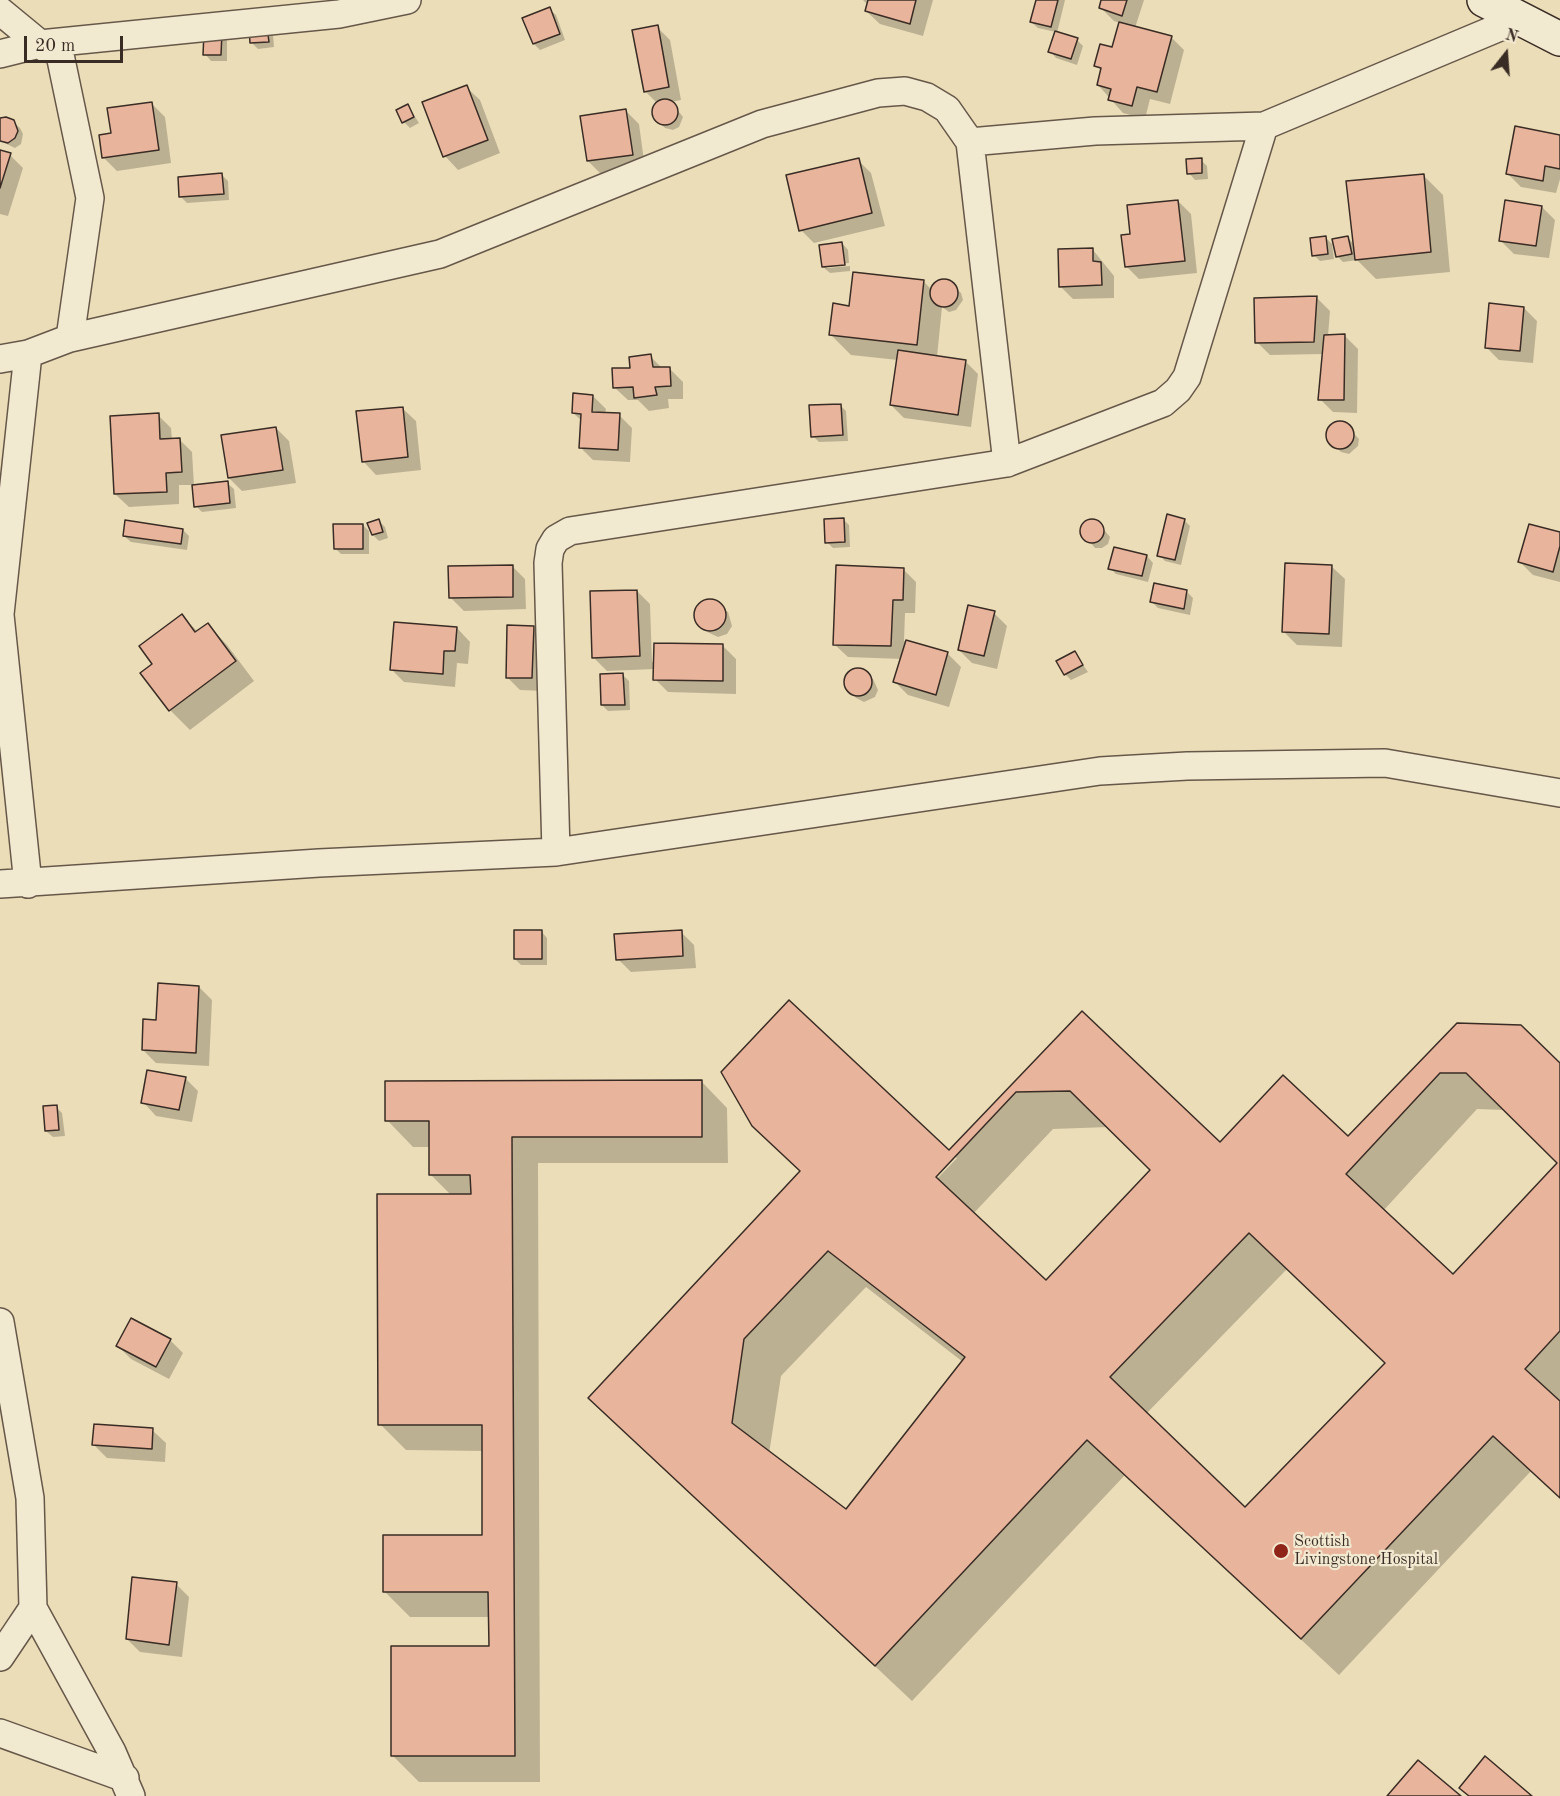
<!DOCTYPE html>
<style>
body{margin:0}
#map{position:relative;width:1560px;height:1796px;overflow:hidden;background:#ebddb8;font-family:"Old Standard TT",serif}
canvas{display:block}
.north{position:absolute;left:1476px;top:24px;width:60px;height:60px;-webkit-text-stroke:4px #f2e9d1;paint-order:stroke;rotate:17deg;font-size:16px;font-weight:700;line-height:24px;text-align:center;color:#392c24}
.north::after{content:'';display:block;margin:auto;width:21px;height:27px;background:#392c24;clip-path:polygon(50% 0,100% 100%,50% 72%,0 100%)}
.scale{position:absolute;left:24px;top:36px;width:99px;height:27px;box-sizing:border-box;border:3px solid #392c24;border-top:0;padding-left:8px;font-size:18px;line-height:21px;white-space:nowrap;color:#392c24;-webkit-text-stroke:4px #f2e9d1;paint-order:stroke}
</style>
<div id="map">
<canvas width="1560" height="1796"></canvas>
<div class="north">N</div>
<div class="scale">20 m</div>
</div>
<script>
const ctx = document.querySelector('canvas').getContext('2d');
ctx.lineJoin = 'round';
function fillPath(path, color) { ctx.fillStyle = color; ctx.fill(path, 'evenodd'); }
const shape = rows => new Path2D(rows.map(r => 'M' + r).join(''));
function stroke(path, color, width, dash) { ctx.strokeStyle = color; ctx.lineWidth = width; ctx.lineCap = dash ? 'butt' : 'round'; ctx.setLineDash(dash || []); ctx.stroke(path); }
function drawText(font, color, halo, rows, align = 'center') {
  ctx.font = font + ' "Old Standard TT",serif'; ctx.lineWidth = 4.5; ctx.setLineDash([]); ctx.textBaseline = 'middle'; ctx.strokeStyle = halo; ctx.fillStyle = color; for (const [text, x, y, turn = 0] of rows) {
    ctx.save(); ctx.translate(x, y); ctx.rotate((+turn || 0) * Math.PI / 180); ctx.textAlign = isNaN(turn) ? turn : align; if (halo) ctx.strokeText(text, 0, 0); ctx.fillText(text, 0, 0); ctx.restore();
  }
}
const shadow = shape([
 [863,0,933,0,923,36,880,24,866,11,868,5],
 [1037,0,1065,0,1057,33,1077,40,1083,46,1077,65,1056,58,1050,51,1056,32,1038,28,1031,22],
 [1101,0,1144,0,1135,28,1171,37,1184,50,1170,104,1150,99,1145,119,1123,113,1098,85,1102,71,1096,66,1113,49,1120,23,1114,21,1101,8],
 [549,9,556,15,565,40,540,50,534,44],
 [657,27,670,40,681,100,671,102,683,117,679,127,673,130,665,128,658,121,653,111,657,103,645,91],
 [267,29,273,35,274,47,258,49,252,43],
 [221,34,227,41,227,61,211,61,205,54],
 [466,87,480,100,500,153,458,170,445,156,424,103],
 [151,103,165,117,171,163,117,171,103,157,112,134],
 [408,106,419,123,410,128,404,122],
 [626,111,639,124,645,168,601,174,588,161],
 [0,121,13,122,20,128,23,134,21,144,15,148,0,141],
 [1560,136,1560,179,1556,193,1521,187,1508,174],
 [0,152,10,155,23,168,8,216,0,214],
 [858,160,871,173,885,226,814,243,801,230],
 [1201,160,1207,166,1208,179,1195,180,1189,173],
 [222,175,228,181,229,200,187,203,181,197],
 [1423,175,1443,195,1450,272,1376,279,1357,260,1343,262,1337,256,1348,238,1354,244],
 [1178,201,1191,214,1197,273,1139,279,1126,266,1132,235],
 [1542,207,1555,220,1549,258,1514,254,1500,240],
 [1326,238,1332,244,1334,259,1320,261,1314,255],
 [842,243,848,250,849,263,827,265,827,268,850,266,850,271,830,273,823,267],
 [1093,250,1114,276,1114,298,1073,299,1060,286],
 [923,281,932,290,939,281,947,281,961,293,963,300,956,310,949,312,942,307,937,357,965,361,978,374,971,427,904,418,891,405,898,360,851,355,831,335,851,307],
 [1317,298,1330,311,1328,336,1345,336,1358,349,1357,413,1333,412,1320,399,1324,354,1270,355,1257,342],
 [1524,308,1537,321,1533,363,1499,360,1486,347],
 [650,356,663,369,670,369,683,382,683,399,668,399,669,408,649,411,638,400,628,400,614,387],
 [593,396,606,409,605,414,619,415,632,428,630,462,593,460,580,447,582,421,573,413],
 [840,405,846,411,848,441,819,442,813,436],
 [402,408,416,421,421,470,376,475,363,461],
 [158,415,171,428,172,440,179,439,192,452,194,486,227,483,234,489,236,508,202,512,196,506,193,485,179,485,179,504,129,507,115,494],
 [1344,423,1359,439,1358,446,1349,454,1341,452,1329,440,1328,432,1332,426],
 [276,428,289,441,296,483,242,491,229,478],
 [843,519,849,525,850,547,833,548,827,542],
 [378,520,385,527,388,538,379,541,373,535],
 [1090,520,1097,521,1110,537,1108,544,1102,548,1095,548,1082,533,1084,524],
 [1184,520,1190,526,1181,565,1165,561,1159,555],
 [363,525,369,531,369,554,341,554,335,548],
 [183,530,189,536,187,550,131,542,124,536],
 [1560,534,1560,582,1533,575,1520,562],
 [1147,556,1153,563,1148,582,1116,574,1110,568],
 [512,566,525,579,526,609,464,611,451,598],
 [1331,566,1345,579,1342,647,1297,645,1284,632],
 [903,569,916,582,915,613,905,613,904,641,948,654,961,667,949,707,908,695,895,682,902,659,848,657,834,644],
 [637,591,650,604,652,662,723,646,736,659,736,694,668,692,655,679,655,669,607,671,594,658],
 [1187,592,1193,598,1190,615,1158,608,1152,602],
 [712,601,728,612,732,626,727,634,718,637,705,631,699,624,696,615,703,603],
 [994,613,1007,626,997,669,972,663,959,650],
 [182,616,198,632,208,625,227,645,254,681,190,730,170,710,154,664],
 [457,628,470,642,468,664,457,663,455,687,404,682,391,669],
 [533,628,546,641,545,691,520,690,507,677],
 [1075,653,1088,672,1071,680,1065,674],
 [858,669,873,679,878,690,875,697,864,702,856,698,845,684,847,675],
 [623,675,629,681,630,710,608,711,602,705],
 [541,931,547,938,547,965,521,965,515,959],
 [681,932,694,945,696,968,631,972,618,959],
 [199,987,212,1000,209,1066,156,1063,143,1050,158,1021],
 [1082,1014,1220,1145,1348,1138,1457,1024,1560,1065,1560,1498,1531,1471,1339,1675,1125,1475,912,1701,590,1398,801,1172,753,1125,949,1152],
 [1477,1109,1505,1110,1559,1163,1453,1276,1383,1211],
 [1109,1127,1152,1170,1046,1283,973,1214,1053,1129],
 [954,1156,957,1158,932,1184,930,1182],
 [1287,1269,1386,1363,1245,1509,1146,1414],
 [866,1287,963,1362,846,1512,769,1454,781,1376],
 [185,1078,198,1091,192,1122,156,1116,143,1102],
 [701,1081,727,1108,728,1163,538,1163,540,1782,419,1782,393,1756,490,1648,490,1617,410,1617,384,1591,483,1537,483,1451,406,1450,380,1424,451,1195,431,1175,430,1147,413,1147,387,1120],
 [56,1107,62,1113,65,1136,53,1137,46,1131],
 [170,1340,183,1353,169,1379,131,1359,118,1346],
 [152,1430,166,1443,165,1462,107,1458,94,1445],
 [176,1584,189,1597,182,1657,140,1652,127,1639]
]);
const building = shape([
 [868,0,916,0,910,24,865,11,868,0],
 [1036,0,1058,0,1051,27,1030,22,1036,0],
 [1101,0,1127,0,1122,16,1099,8,1101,0],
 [550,7,560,34,533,44,522,18,550,7],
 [1119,22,1172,36,1157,92,1137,87,1132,106,1108,100,1111,89,1097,85,1101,68,1094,66,1100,44,1112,47,1119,22],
 [658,25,669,87,644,92,632,30,658,25],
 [267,27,269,42,250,43,249,29,267,27],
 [1055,31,1078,38,1071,59,1048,52,1055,31],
 [204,32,222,33,221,55,203,55,204,32],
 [467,85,488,140,443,157,422,102,467,85],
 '652 112a13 13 0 1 1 26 0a13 13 0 1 1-26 0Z',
 [152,102,159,150,102,158,99,135,111,133,107,108,152,102],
 [408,104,414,117,402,123,396,110,408,104],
 [626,109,633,155,587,161,580,116,626,109],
 [6,117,14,120,18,131,15,138,8,143,0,141,0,118,6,117],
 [1515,126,1560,135,1560,169,1545,166,1543,181,1506,174,1515,126],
 [0,150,11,153,0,188,0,150],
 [859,158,872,213,799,231,786,175,859,158],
 [1202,158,1202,173,1187,174,1186,159,1202,158],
 [222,173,224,194,179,197,178,177,222,173],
 [1424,174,1431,252,1355,260,1346,181,1424,174],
 [1178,200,1185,261,1125,267,1121,235,1130,234,1127,205,1178,200],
 [1505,200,1542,206,1536,246,1499,241,1505,200],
 [1326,236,1328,254,1312,256,1310,238,1326,236],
 [1348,236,1352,254,1336,257,1332,239,1348,236],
 [842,242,845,265,822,267,819,245,842,242],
 [1093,248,1093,261,1101,262,1102,285,1059,287,1058,249,1093,248],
 [853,272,924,280,917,345,829,335,833,303,849,306,853,272],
 '930 293a14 14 0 1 1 28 0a14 14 0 1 1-28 0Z',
 [1317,296,1314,342,1255,343,1254,298,1317,296],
 [1489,303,1524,307,1520,351,1485,348,1489,303],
 [1345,334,1344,400,1318,400,1324,335,1345,334],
 [898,350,966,360,958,415,890,405,898,350],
 [651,354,653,367,670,367,671,386,655,387,657,395,634,398,633,387,613,388,612,368,630,368,629,357,651,354],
 [573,393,593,395,592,412,620,413,618,450,579,448,581,414,572,413,573,393],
 [841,404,843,435,811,437,809,405,841,404],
 [403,407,408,457,362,462,356,411,403,407],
 [159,413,160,439,180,438,182,472,166,473,167,492,114,494,110,416,159,413],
 '1326 435a14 14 0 1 1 28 0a14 14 0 1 1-28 0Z',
 [276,427,283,470,228,478,221,435,276,427],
 [228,481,230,503,194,507,192,485,228,481],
 [1167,514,1185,519,1175,560,1157,556,1167,514],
 [844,518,845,542,825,543,824,519,844,518],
 '1080 531a12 12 0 1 1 24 0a12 12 0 1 1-24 0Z',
 [379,519,383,532,372,535,367,523,379,519],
 [125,520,183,529,181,544,123,536,125,520],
 [333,524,363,524,363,549,334,549,333,524],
 [1529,524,1560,532,1560,546,1553,572,1518,562,1529,524],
 [1114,547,1147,555,1142,576,1108,569,1114,547],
 [1285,563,1332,565,1329,634,1282,632,1285,563],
 [513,565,513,597,449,598,448,566,513,565],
 [836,565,904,568,903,600,893,600,891,646,833,645,836,565],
 [1154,583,1187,590,1184,609,1150,602,1154,583],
 [637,590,640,656,592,658,590,591,637,590],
 '694 615a16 16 0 1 1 32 0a16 16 0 1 1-32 0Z',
 [968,605,995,611,984,656,958,650,968,605],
 [182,614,195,632,208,623,236,661,169,711,140,673,152,664,139,646,182,614],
 [394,622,457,627,455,651,444,651,443,674,390,670,394,622],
 [507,625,534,626,532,678,506,678,507,625],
 [906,640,948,652,936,695,893,682,906,640],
 [654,643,723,644,723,681,653,680,654,643],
 [1075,651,1083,665,1064,675,1056,661,1075,651],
 '844 682a14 14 0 1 1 28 0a14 14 0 1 1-28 0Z',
 [623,673,625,705,601,705,600,674,623,673],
 [514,930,542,930,542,959,514,959,514,930],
 [682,930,683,956,616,960,614,934,682,930],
 [158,983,199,986,196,1053,142,1050,143,1019,156,1020,158,983],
 [789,1000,949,1150,1082,1011,1220,1142,1283,1075,1348,1136,1457,1023,1521,1025,1560,1063,1560,1331,1525,1369,1560,1401,1560,1498,1493,1436,1301,1639,1087,1440,875,1666,588,1398,800,1171,752,1126,721,1072,789,1000],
 [1440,1073,1466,1073,1557,1163,1453,1274,1346,1174,1440,1073],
 [1070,1091,1150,1170,1046,1280,936,1177,1016,1092,1070,1091],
 [1249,1233,1385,1363,1245,1507,1110,1377,1249,1233],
 [828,1251,965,1357,846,1509,732,1423,744,1339,828,1251],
 [147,1070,186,1077,179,1110,141,1103,147,1070],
 [702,1080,702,1137,512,1137,515,1756,391,1756,391,1646,489,1646,488,1592,383,1592,383,1535,482,1535,482,1425,378,1425,377,1194,471,1194,470,1175,429,1175,429,1121,385,1121,385,1081,702,1080],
 [57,1105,59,1130,45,1131,43,1106,57,1105],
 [131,1318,171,1339,156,1367,116,1346,131,1318],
 [94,1424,153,1428,152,1449,92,1445,94,1424],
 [132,1577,177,1582,169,1645,126,1639,132,1577],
 [1485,1756,1532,1796,1469,1796,1459,1788,1485,1756],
 [1418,1760,1461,1796,1387,1796,1418,1760]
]);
const street = shape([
 [0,11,45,48,59,50,90,198,70,338],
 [0,54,40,44,339,14,407,0],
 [970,142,1007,463],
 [0,359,28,354,70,338,440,254,762,124,878,93,905,91,927,97,947,109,970,142,1095,131,1264,126,1519,19],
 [0,614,28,354],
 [0,615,28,884],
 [556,852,548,563,550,549,556,539,570,531,1007,463,1163,403,1178,390,1187,377,1264,126],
 [0,884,319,863,556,852,1100,771,1187,766,1385,763,1560,793],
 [0,1322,30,1498,33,1608,112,1752,131,1796],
 [0,1657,33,1608],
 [0,1733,125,1778]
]);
const secondary = shape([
 [1484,0,1560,39]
]);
const markers = [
 [1281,1551,8,"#8f2418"]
];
const poiNames = [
 ["Scottish",1294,1542],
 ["Livingstone Hospital",1294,1560]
];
fillPath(shadow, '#0003');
fillPath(building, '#e8b49c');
stroke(building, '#392c24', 1.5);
stroke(street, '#665849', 30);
stroke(secondary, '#392c24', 36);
stroke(street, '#f2e9d1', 27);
stroke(secondary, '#f2e9d1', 33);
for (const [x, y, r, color] of markers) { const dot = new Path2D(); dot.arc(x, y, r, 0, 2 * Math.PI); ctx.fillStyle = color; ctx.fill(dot); stroke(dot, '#f2e9d1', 2); }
drawText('16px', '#392c24', '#f2e9d1', poiNames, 'left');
</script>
